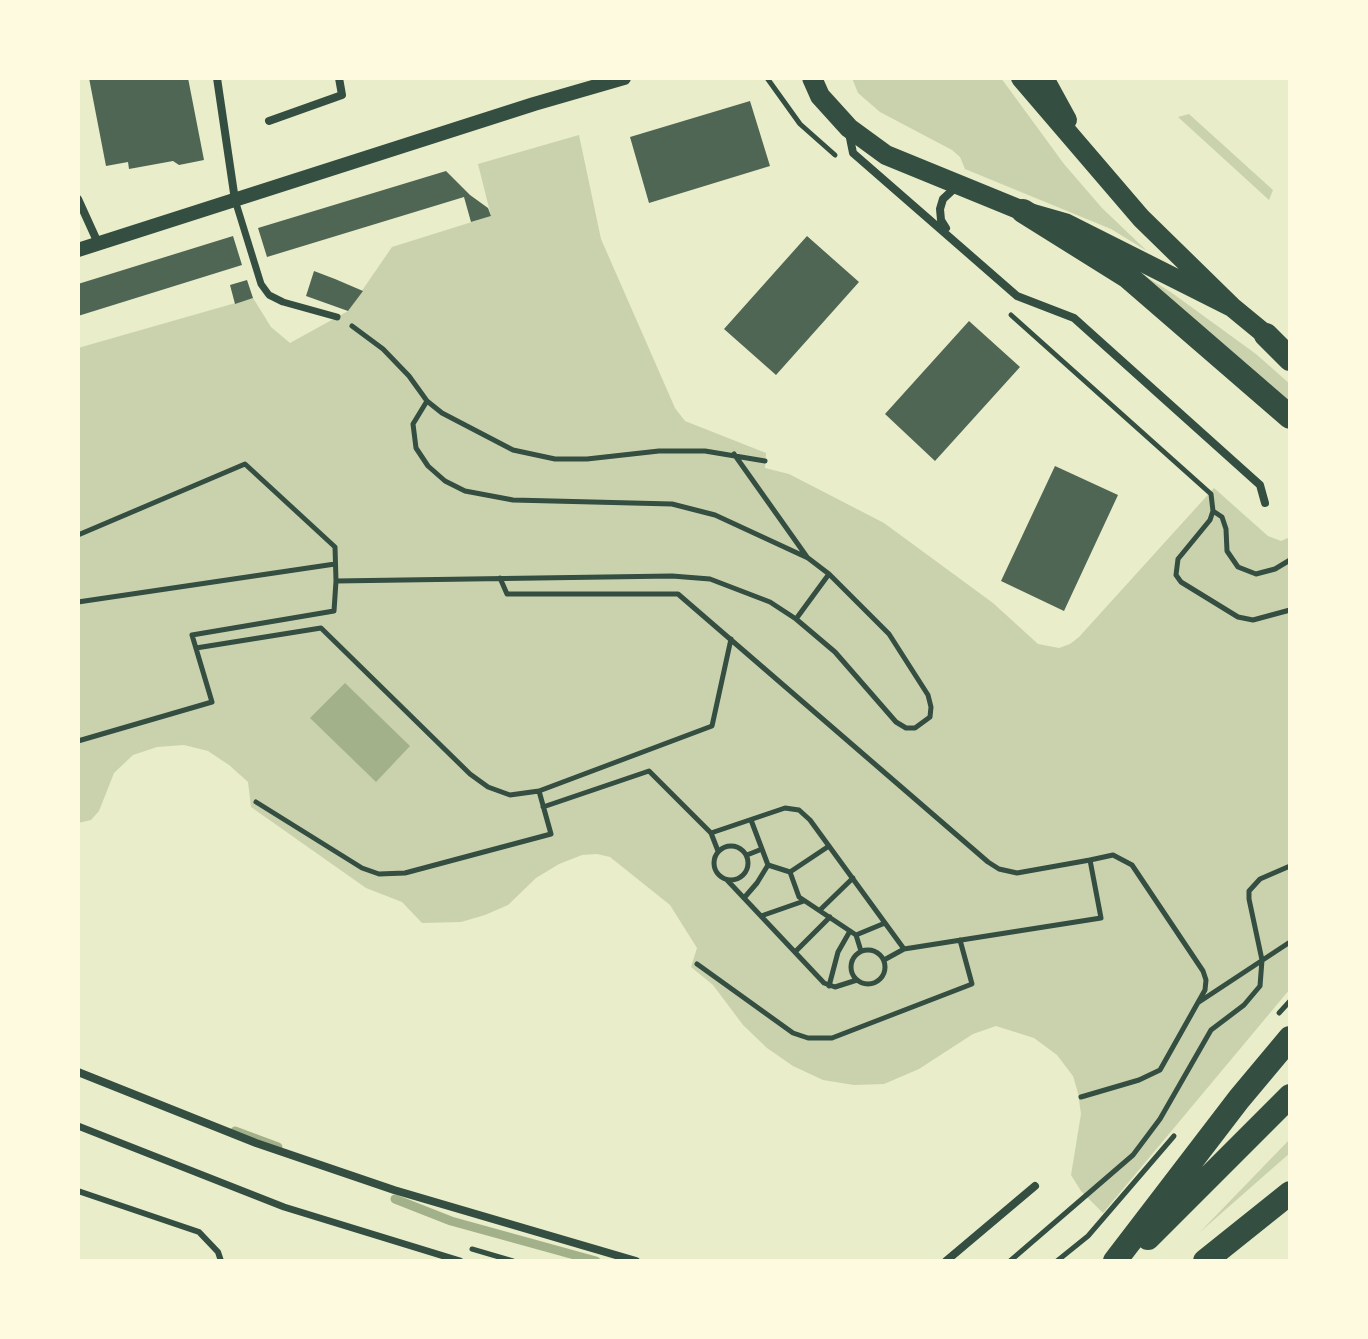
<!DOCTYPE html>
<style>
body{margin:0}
#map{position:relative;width:1368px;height:1339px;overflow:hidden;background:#e9edc9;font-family:Lora,serif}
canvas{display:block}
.frame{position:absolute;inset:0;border:80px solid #fefae0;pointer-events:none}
</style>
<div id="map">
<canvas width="1368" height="1339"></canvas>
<div class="frame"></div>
</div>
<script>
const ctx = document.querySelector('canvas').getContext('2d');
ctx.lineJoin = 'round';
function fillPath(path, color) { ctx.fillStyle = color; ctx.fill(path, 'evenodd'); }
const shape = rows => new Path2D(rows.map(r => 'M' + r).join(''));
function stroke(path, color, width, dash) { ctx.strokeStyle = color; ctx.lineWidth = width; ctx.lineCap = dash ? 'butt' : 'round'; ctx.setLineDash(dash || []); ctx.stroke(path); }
const green = shape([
 [852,78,1001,78,1064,164,1102,208,1147,251,1111,229,965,169,960,157,952,150,880,112,858,93],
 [1189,114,1273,190,1269,200,1178,117],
 [579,135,601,239,675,408,685,421,766,453,765,468,789,474,884,523,993,603,1038,644,1059,648,1070,644,1079,637,1214,488,1268,536,1281,541,1290,537,1290,989,1103,1213,1081,1191,1071,1175,1081,1114,1078,1093,1073,1076,1057,1055,1034,1038,996,1026,973,1034,919,1069,884,1084,854,1085,823,1080,793,1066,767,1048,743,1025,713,985,691,967,697,948,670,905,610,857,597,854,582,855,559,864,536,878,508,905,485,915,461,922,422,923,402,902,366,888,251,807,248,782,229,765,208,751,184,745,157,747,133,755,114,773,99,811,91,820,78,823,78,348,253,298,271,327,290,343,348,311,392,247,491,216,478,164],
 [1109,253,1172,293,1256,354,1290,384,1290,404],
 [1290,1139,1290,1153,1200,1232]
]);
const water = shape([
 [345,683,410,746,376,782,310,718]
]);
const stream = shape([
 [235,1131,278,1147],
 [395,1199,451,1221,596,1261]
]);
const building = shape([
 [89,78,188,78,204,160,179,165,173,161,129,169,128,162,106,166],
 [750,101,770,166,649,203,630,137],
 [446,171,470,195,488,208,491,216,471,222,464,197,267,257,258,228],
 [233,236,242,265,78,316,78,284],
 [807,236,859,282,776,375,724,329],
 [314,271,335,279,363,291,348,311,306,296],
 [247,280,253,298,235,304,230,285],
 [969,321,1020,367,935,461,885,414],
 [1055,466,1118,495,1064,611,1001,581]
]);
const path = shape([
 [767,78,800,124,835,155],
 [1011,315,1211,494,1213,511,1210,520,1178,559,1176,575,1181,582,1238,617,1253,620,1290,610],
 [352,326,383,349,409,376,427,401,442,413,513,450,555,459,587,459,659,451,705,451,765,461],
 [734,454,807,557],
 [1213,511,1222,517,1226,529,1227,551,1238,567,1256,574,1275,569,1290,560],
 [78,535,245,464,335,547,336,581,334,611,192,635,212,702,78,741],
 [500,578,507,594,678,594,988,862,999,869,1017,873,1090,860,1101,918,904,949,810,820,799,810,785,808,711,833,649,771,543,807],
 [336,581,672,576,710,579,770,602,796,619,835,652,896,722,906,728,915,728,930,717,931,707,928,695,889,634,829,574,808,558,715,515,672,504,513,500,465,491,445,481,428,466,416,448,413,424,427,401],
 [78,602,335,564],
 [796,619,829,574],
 [196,648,321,628,470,774,488,787,510,795,539,791,712,726,731,639],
 [256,802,362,868,379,874,405,873,551,834,539,791],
 [751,820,768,865,790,872,799,897,856,935,861,951],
 [711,833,718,851],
 '714 863a17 17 0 1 1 34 0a17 17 0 1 1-34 0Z',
 [747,855,762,849],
 [790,872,829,846],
 [727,880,824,983,835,987,857,980],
 [744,898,757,883,768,865],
 [820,910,853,878],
 [761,916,804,901],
 [856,935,885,923],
 '851 967a17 17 0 1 1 34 0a17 17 0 1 1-34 0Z',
 [795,952,830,917],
 [884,960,904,949],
 [697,964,793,1033,808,1038,832,1038,972,984,960,940],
 [829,986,838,952,850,931],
 [1199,1002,1290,942],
 [1279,1013,1290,1001],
 [1081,1097,1139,1080,1160,1070,1205,990,1206,980,1203,971,1132,865,1113,855,1090,860],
 [472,1249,513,1261],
 [1010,1261,1133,1155,1160,1119,1211,1030,1244,1005,1260,986,1262,960,1249,899,1249,891,1260,879,1290,866],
 [1057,1261,1088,1236,1174,1136]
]);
const service = shape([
 [78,1191,199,1232,218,1252,221,1261]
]);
const pedestrian = shape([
 [235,200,261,284,269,295,283,302,337,317],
 [78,1126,284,1207,460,1261]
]);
const minor = shape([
 [217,78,235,200],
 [269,121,342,95,339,78],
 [849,133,853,153,1017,296,1074,318,1260,485,1265,503],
 [78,199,98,243],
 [946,228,941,220,940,209,943,199,957,186],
 [78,1072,256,1143,394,1190,636,1261],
 [946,1261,1035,1186]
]);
const tertiary = shape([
 [78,250,534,104,624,78]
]);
const primary = shape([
 [812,78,820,96,849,128,886,155,1023,211,1065,223,1232,307],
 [1021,78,1141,218,1232,307,1277,344],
 [1044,78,1067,120]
]);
const motorway = shape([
 [1023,211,1127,276,1290,417],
 [1266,335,1290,359],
 [1148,1238,1290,1096],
 [1115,1261,1239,1099,1290,1038],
 [1205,1261,1290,1193]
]);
fillPath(green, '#cad2ad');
fillPath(water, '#a3b18a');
stroke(stream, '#a3b18a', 9);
fillPath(building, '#4f6655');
stroke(path, '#344e41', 5);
stroke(service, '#344e41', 6);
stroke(pedestrian, '#344e41', 7);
stroke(minor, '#344e41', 8);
stroke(tertiary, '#344e41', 14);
stroke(primary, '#344e41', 20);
stroke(motorway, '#344e41', 24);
</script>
